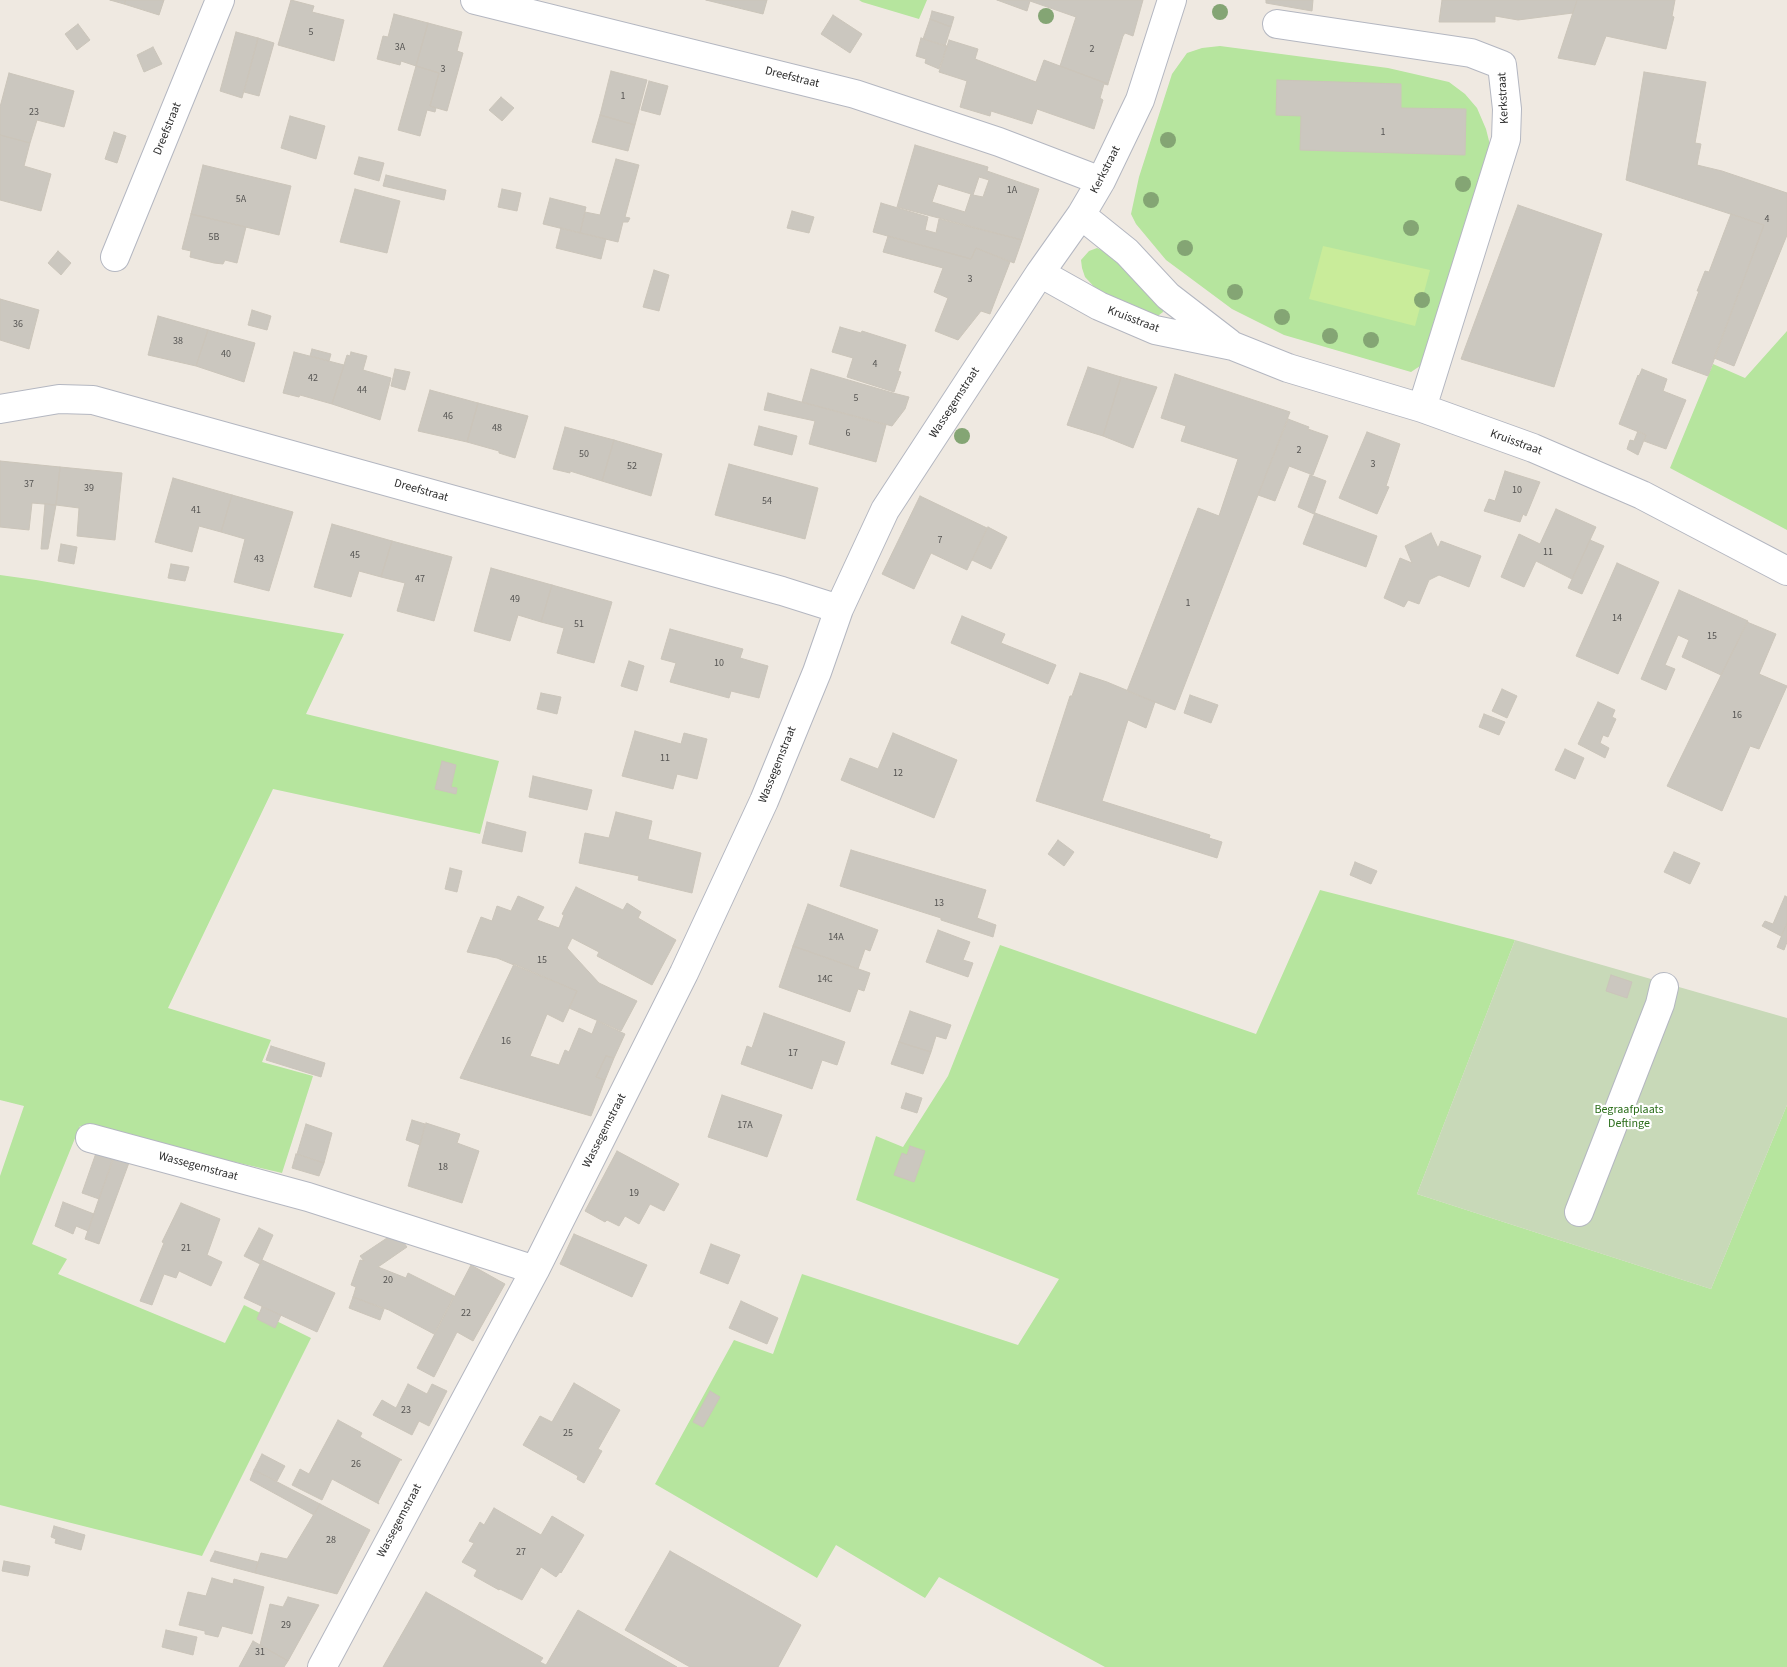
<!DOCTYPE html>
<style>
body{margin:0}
canvas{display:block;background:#efe9e1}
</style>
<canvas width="1787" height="1667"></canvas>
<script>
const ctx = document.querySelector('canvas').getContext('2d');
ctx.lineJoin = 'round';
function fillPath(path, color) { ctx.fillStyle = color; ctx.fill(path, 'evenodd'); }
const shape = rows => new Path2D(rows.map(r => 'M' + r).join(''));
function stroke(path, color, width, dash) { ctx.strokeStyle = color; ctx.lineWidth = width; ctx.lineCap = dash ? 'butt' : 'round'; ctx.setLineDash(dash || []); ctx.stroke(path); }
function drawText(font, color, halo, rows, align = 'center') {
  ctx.font = font + ' "Source Sans 3",sans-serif'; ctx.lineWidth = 4.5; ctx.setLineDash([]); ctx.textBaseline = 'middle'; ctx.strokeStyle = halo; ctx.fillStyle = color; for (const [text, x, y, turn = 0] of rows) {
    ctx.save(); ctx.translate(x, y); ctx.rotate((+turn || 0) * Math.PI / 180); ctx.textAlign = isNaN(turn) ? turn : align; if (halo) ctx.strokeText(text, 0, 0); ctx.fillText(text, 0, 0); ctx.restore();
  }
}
const green = shape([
 [859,0,927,0,919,19,862,2],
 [1220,46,1388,68,1449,82,1465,94,1477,108,1486,129,1491,149,1484,180,1420,366,1411,372,1284,335,1232,309,1166,260,1136,224,1131,214,1139,177,1172,74,1187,53,1202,48],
 [1097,248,1108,253,1125,265,1163,307,1163,312,1154,319,1099,292,1085,277,1082,268,1081,260,1089,251],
 [1787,331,1787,530,1670,468,1713,364,1745,378],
 [0,575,36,580,344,634,306,714,499,761,480,834,273,789,168,1008,271,1040,262,1062,313,1076,282,1173,80,1126,32,1244,67,1259,58,1274,225,1343,244,1305,311,1338,202,1556,0,1505,0,1176,24,1106,0,1100],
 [1320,890,1515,940,1417,1194,1711,1289,1787,1105,1787,1667,1105,1667,939,1577,925,1598,836,1545,817,1578,655,1484,734,1340,773,1354,802,1274,1018,1345,1059,1279,856,1200,876,1136,903,1147,948,1076,1000,945,1256,1034]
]);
const cemetery = shape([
 [1515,940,1787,1018,1787,1105,1711,1289,1417,1194]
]);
const pitch = shape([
 [1323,246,1430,270,1415,326,1309,299]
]);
const building = shape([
 [110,0,126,0,124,4,110,0],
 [126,0,164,0,159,15,124,4,126,0],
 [291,0,314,6,312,12,344,20,334,61,278,45,291,0],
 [706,0,767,0,763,14,706,0],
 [997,0,1143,0,1133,36,1125,33,1123,36,1108,84,1060,66,1076,17,1030,1,1027,11,997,0],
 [1266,0,1313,0,1312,11,1266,3,1266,0],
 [1442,0,1577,0,1573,13,1518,20,1495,16,1495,22,1439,22,1442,0],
 [1577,0,1675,0,1672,16,1674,17,1666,49,1606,36,1595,65,1558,58,1577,0],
 [932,11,954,17,951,27,930,19,932,11],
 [394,14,428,23,416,66,401,61,400,65,377,59,383,36,388,37,394,14],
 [833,15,862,34,850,53,821,34,833,15],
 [930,19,951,27,945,46,923,39,930,19],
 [428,23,462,32,457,51,463,53,447,111,430,106,439,73,416,66,428,23],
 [78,24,90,40,77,50,65,34,78,24],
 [236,32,258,38,242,98,220,91,236,32],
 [258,38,274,43,259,96,244,92,258,38],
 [921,38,947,46,939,69,925,63,926,59,916,56,921,38],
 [949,40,978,49,975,59,1036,82,1044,60,1108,84,1108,85,1104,84,1100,98,1103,100,1094,129,1037,109,1032,124,991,111,990,116,960,107,967,81,939,72,949,40],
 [153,47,162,64,144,72,137,55,153,47],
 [416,66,439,73,430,106,436,108,435,112,427,110,420,136,398,130,416,66],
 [611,71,647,80,635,125,600,115,611,71],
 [1644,72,1706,82,1695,143,1701,144,1697,165,1722,171,1787,193,1787,235,1734,366,1714,358,1764,225,1626,180,1644,72],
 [9,73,74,91,64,127,37,120,30,143,0,135,0,107,9,73],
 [1277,80,1401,84,1401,108,1466,109,1465,155,1300,150,1301,116,1276,115,1277,80],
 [649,81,668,86,660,115,641,110,649,81],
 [501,97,514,108,502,121,489,110,501,97],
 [600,115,635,125,628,151,592,142,600,115],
 [290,116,325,126,316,159,281,148,290,116],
 [114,132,126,136,117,163,105,159,114,132],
 [0,135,30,143,24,166,51,174,41,211,0,200,0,135],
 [915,145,988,167,987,171,1039,189,1022,240,897,207,915,145],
 [979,177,989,180,983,197,973,195,979,177],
 [938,184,971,194,965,212,932,202,938,184],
 [359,157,384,163,379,181,354,174,359,157],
 [616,159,639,165,625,217,630,218,628,222,623,222,618,242,580,233,585,212,600,215,616,159],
 [203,165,291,186,279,235,191,214,203,165],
 [386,175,446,190,444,200,383,186,386,175],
 [355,189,400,201,387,253,340,242,355,189],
 [502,189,521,193,517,211,498,207,502,189],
 [550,198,586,207,580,233,543,224,550,198],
 [881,203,928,217,925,230,936,233,939,219,1022,240,1014,263,976,248,971,259,873,232,881,203],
 [1518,205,1602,234,1554,387,1461,359,1518,205],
 [792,211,814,217,809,233,787,228,792,211],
 [191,214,246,227,237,263,225,260,223,264,214,263,190,257,191,251,182,249,191,214],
 [1731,214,1764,225,1708,376,1672,363,1699,291,1697,291,1705,271,1709,272,1731,214],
 [561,228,606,239,601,259,556,248,561,228],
 [888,236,971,259,976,248,1010,262,990,314,981,311,958,340,935,331,948,298,934,292,943,268,883,252,888,236],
 [58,251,71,263,61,275,48,263,58,251],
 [654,270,669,275,659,311,643,307,654,270],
 [0,299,39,310,29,349,0,340,0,299],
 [252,310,271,316,267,330,248,325,252,310],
 [158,316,208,330,196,366,148,355,158,316],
 [840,327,861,333,862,331,906,345,898,371,901,372,894,392,847,377,853,358,832,352,840,327],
 [208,330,255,343,244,382,196,366,208,330],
 [312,349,331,354,329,361,310,356,312,349],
 [294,352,344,365,332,404,300,395,299,397,283,393,294,352],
 [351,352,367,356,363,370,391,378,380,420,332,404,347,355,350,356,351,352],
 [1088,367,1121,377,1103,436,1067,425,1088,367],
 [395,369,410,372,405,390,391,386,395,369],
 [811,369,893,393,909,397,905,409,892,426,802,402,811,369],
 [1642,369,1667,379,1663,391,1686,400,1666,449,1644,441,1646,435,1619,424,1638,375,1639,376,1642,369],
 [1175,374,1290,412,1175,710,1127,691,1198,508,1219,516,1238,459,1181,441,1186,426,1161,418,1175,374],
 [1121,377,1157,387,1133,448,1103,436,1121,377],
 [430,390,478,403,467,442,418,431,430,390],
 [768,393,886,425,876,462,809,444,815,421,764,410,768,393],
 [478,403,528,416,515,458,499,453,499,451,467,442,478,403],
 [1288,419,1309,427,1308,429,1328,436,1313,475,1289,466,1275,501,1258,495,1288,419],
 [759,426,797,436,792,455,754,445,759,426],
 [565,427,614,440,602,481,570,471,570,473,553,469,565,427],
 [1638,431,1646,435,1638,455,1627,449,1630,440,1634,441,1638,431],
 [1367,432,1400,444,1386,486,1389,487,1377,514,1339,498,1367,432],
 [614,440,662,454,651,496,602,481,614,440],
 [0,461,60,467,56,505,32,503,29,530,0,527,0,461],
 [729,464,818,488,805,539,715,515,729,464],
 [60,467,122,473,115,540,77,536,79,508,56,505,60,467],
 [1505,471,1540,482,1526,516,1523,514,1520,522,1484,511,1489,499,1495,501,1505,471],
 [1310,475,1326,481,1314,514,1298,507,1310,475],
 [173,478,232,495,221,532,199,526,192,552,155,542,173,478],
 [232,495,293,512,269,591,234,582,245,539,221,532,232,495],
 [920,496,987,528,967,570,931,553,914,589,882,574,920,496],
 [45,504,56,505,48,549,41,549,45,504],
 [1556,509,1596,527,1572,579,1536,561,1524,587,1501,577,1519,534,1540,544,1556,509],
 [1315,513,1377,536,1366,567,1303,544,1315,513],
 [332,524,392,541,381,577,359,571,351,597,314,587,332,524],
 [988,527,1007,537,991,569,972,560,988,527],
 [1431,533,1438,548,1441,541,1481,556,1469,587,1439,575,1429,580,1419,604,1408,600,1404,607,1384,598,1400,558,1412,563,1405,546,1431,533],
 [1590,540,1604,546,1582,594,1568,588,1590,540],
 [392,541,452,557,434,621,397,611,405,583,381,577,392,541],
 [61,544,77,547,74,564,58,561,61,544],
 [1617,563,1659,582,1618,674,1576,656,1617,563],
 [171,564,189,567,185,581,168,578,171,564],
 [491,568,552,585,541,622,518,615,510,641,474,631,491,568],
 [552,585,612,602,594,663,557,653,564,628,541,622,552,585],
 [1679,590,1748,621,1721,675,1682,657,1689,640,1678,635,1665,665,1675,669,1666,690,1641,679,1679,590],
 [962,616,1005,634,1001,643,1056,665,1048,684,951,643,962,616],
 [1747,622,1776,634,1759,674,1787,686,1759,749,1750,746,1722,811,1667,786,1747,622],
 [670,629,743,649,740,658,768,666,759,698,731,691,729,698,670,682,676,663,661,659,670,629],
 [629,661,644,666,637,691,621,686,629,661],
 [1080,673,1107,682,1155,702,1146,728,1128,720,1102,801,1210,835,1209,838,1222,842,1217,858,1036,801,1070,696,1072,696,1080,673],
 [1502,689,1517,696,1507,718,1492,711,1502,689],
 [541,693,561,697,557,714,537,709,541,693],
 [1190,695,1218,705,1211,723,1184,713,1190,695],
 [1598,702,1615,710,1612,717,1616,719,1608,737,1603,735,1600,743,1609,748,1605,758,1578,744,1598,702],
 [1484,714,1505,722,1499,735,1479,727,1484,714],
 [635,731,681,744,684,733,707,739,697,779,677,774,673,789,622,776,635,731],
 [893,733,957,760,934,818,841,780,850,758,878,769,893,733],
 [1565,749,1584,758,1575,779,1555,770,1565,749],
 [442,761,456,765,451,787,457,788,456,794,435,789,442,761],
 [533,776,592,790,587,810,529,797,533,776],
 [616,812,652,821,648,839,701,853,692,893,638,880,639,876,579,863,585,833,609,838,616,812],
 [487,822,526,832,522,852,482,843,487,822],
 [1058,840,1074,852,1064,866,1048,854,1058,840],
 [851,850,986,890,977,918,996,925,993,937,941,920,941,918,840,886,851,850],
 [1674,852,1700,863,1690,884,1664,872,1674,852],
 [1355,862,1377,871,1371,884,1350,875,1355,862],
 [450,868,462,871,457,892,445,889,450,868],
 [576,887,623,910,627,903,641,912,638,918,676,940,652,985,597,956,599,952,572,938,567,948,599,983,637,1001,621,1031,569,1008,577,991,497,958,467,952,481,917,492,921,497,906,511,911,518,896,544,907,537,920,559,928,564,915,562,914,576,887],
 [1785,896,1787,897,1787,923,1781,936,1762,926,1765,921,1773,924,1785,896],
 [808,904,878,930,870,951,865,949,858,969,793,946,808,904],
 [1787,923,1787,942,1784,950,1777,947,1787,923],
 [938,930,970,942,963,960,973,963,968,977,926,962,938,930],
 [793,946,870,973,864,991,858,989,850,1012,779,987,793,946],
 [514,964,577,991,563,1022,547,1014,530,1056,559,1065,565,1050,569,1052,579,1028,592,1034,597,1021,625,1034,614,1058,606,1056,596,1077,605,1080,591,1116,460,1078,514,964],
 [1611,975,1632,982,1627,998,1606,991,1611,975],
 [910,1011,951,1025,946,1039,936,1036,931,1052,899,1042,910,1011],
 [764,1013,845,1042,837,1065,822,1060,812,1089,741,1064,747,1046,752,1048,764,1013],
 [899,1042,931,1052,923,1074,891,1064,899,1042],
 [271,1046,325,1063,321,1077,266,1060,271,1046],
 [606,1056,614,1058,605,1080,596,1077,606,1056],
 [906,1093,922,1098,917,1113,901,1108,906,1093],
 [722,1095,782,1115,767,1157,708,1137,722,1095],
 [412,1120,425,1124,420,1145,406,1140,412,1120],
 [426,1123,460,1134,457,1143,479,1151,462,1203,408,1186,426,1123],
 [306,1124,332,1133,324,1163,297,1154,306,1124],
 [910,1146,925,1151,914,1182,894,1175,902,1153,907,1155,910,1146],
 [617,1151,679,1184,664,1211,650,1204,639,1224,625,1216,619,1226,607,1220,605,1222,585,1211,617,1151],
 [96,1153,113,1160,99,1199,82,1193,96,1153],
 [296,1154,324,1163,319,1176,292,1168,296,1154],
 [114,1155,130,1160,99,1244,85,1239,114,1155],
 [63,1202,94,1214,88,1231,76,1226,73,1234,55,1226,63,1202],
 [181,1203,220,1219,207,1255,222,1262,211,1286,179,1271,176,1278,164,1274,152,1305,140,1301,164,1243,162,1242,181,1203],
 [259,1228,273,1235,260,1264,244,1256,259,1228],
 [396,1232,407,1247,378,1267,406,1278,408,1273,454,1296,434,1334,389,1310,353,1297,356,1287,351,1285,360,1260,364,1261,360,1256,396,1232],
 [574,1234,647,1265,632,1297,560,1264,574,1234],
 [711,1244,740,1255,728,1284,700,1273,711,1244],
 [262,1260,335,1293,317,1332,244,1298,262,1260],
 [471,1265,505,1284,473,1341,457,1332,434,1377,417,1368,471,1265],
 [353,1297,384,1309,380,1320,349,1308,353,1297],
 [741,1301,778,1318,767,1344,729,1328,741,1301],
 [262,1307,281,1315,275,1328,257,1319,262,1307],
 [574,1383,620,1410,598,1449,602,1451,584,1483,577,1479,578,1476,523,1445,540,1416,552,1422,574,1383],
 [408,1384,427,1394,432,1384,447,1391,429,1426,419,1421,412,1435,373,1415,382,1400,396,1408,408,1384],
 [710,1391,720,1397,703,1427,693,1422,710,1391],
 [338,1420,362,1433,360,1437,402,1460,400,1460,378,1502,379,1504,332,1479,322,1500,292,1485,300,1469,309,1474,338,1420],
 [262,1454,285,1466,277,1481,254,1470,262,1454],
 [254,1470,320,1504,314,1515,250,1480,254,1470],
 [320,1504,370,1530,337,1594,255,1573,261,1553,287,1559,320,1504],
 [494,1508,541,1535,552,1516,584,1535,561,1573,560,1572,556,1577,541,1567,522,1600,500,1589,499,1590,474,1576,477,1570,462,1562,474,1543,469,1541,480,1522,484,1525,494,1508],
 [54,1526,85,1535,81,1550,55,1543,56,1539,51,1537,54,1526],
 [215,1551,258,1562,255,1573,210,1561,215,1551],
 [670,1551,801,1625,778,1667,690,1667,625,1630,670,1551],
 [4,1561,30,1566,28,1576,2,1571,4,1561],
 [212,1578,233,1584,234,1579,264,1587,252,1634,222,1626,218,1637,205,1634,205,1631,179,1625,188,1592,206,1596,212,1578],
 [426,1592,543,1658,540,1662,546,1665,578,1610,677,1667,383,1667,426,1592],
 [288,1597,319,1605,288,1661,260,1645,270,1604,283,1607,288,1597],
 [166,1630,197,1637,193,1655,162,1647,166,1630],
 [253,1641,288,1661,284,1667,239,1667,253,1641]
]);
const minor = shape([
 [475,0,855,94,999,142,1101,181],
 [1277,24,1471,53,1502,65,1507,109,1506,139,1422,408],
 [1081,215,1127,252,1168,296,1229,343],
 [115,257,220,0],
 [1040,273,1099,306,1155,330,1233,346,1288,368,1422,408,1533,448,1642,495,1787,571],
 [0,409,59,399,93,400,782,591,839,609],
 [90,1138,308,1197,535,1270],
 [1579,1212,1660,1004,1664,987],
 [322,1667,535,1270,684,973,764,801,817,672,839,609,885,510,1040,273,1081,215,1101,181,1140,100,1172,0]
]);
const trees = [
 [1220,12],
 [1046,16],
 [1168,140],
 [1463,184],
 [1151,200],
 [1411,228],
 [1185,248],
 [1235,292],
 [1422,300],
 [1282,317],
 [1330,336],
 [1371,340],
 [962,436]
];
const numberNames = [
 ["5",311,33],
 ["3A",400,48],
 ["2",1092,50],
 ["3",443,70],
 ["1",623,97],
 ["23",34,113],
 ["1",1383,133],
 ["1A",1012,191],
 ["5A",241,200],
 ["4",1767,220],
 ["5B",214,238],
 ["3",970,280],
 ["36",18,325],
 ["38",178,342],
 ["40",226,355],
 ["4",875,365],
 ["42",313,379],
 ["44",362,391],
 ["5",856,399],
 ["46",448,417],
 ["48",497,429],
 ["6",848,434],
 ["2",1299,451],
 ["50",584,455],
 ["3",1373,465],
 ["52",632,467],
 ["37",29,485],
 ["39",89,489],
 ["10",1517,491],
 ["54",767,502],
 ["41",196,511],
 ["7",940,541],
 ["11",1548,553],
 ["45",355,556],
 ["43",259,560],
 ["47",420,580],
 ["49",515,600],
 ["1",1188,604],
 ["14",1617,619],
 ["51",579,625],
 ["15",1712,637],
 ["10",719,664],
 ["16",1737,716],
 ["11",665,759],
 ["12",898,774],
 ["13",939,904],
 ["14A",836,938],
 ["15",542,961],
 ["14C",825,980],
 ["16",506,1042],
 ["17",793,1054],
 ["17A",745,1126],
 ["18",443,1168],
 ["19",634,1194],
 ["21",186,1249],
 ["20",388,1281],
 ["22",466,1314],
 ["23",406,1411],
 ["25",568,1434],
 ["26",356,1465],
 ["28",331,1541],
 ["27",521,1553],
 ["29",286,1626],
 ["31",260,1653]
];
const streetNames = [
 ["Dreefstraat",792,78,14],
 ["Kerkstraat",1504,98,-93],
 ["Dreefstraat",168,129,-68],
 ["Kerkstraat",1106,170,-63],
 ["Kruisstraat",1133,320,21],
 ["Wassegemstraat",955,403,-57],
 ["Kruisstraat",1516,443,20],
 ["Dreefstraat",421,491,16],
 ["Wassegemstraat",778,765,-68],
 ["Wassegemstraat",605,1131,-63],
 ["Wassegemstraat",198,1167,15],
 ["Wassegemstraat",400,1521,-62]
];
const parkNames = [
 ["Begraafplaats",1629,1110],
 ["Deftinge",1629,1124]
];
fillPath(green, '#b6e59e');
fillPath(cemetery, '#c8d9b8');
fillPath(pitch, '#c9ec9a');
fillPath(building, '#cbc7bf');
stroke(building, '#cbc5ba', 1);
stroke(minor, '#b4b7c1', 30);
stroke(minor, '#fff', 28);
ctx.fillStyle = '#84a574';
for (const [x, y] of trees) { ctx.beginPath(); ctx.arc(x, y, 8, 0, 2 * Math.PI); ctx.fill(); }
drawText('10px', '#555452', null, numberNames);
drawText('12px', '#2e2e2e', '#fff', streetNames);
drawText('12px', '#2c6e1b', '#fff', parkNames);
</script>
